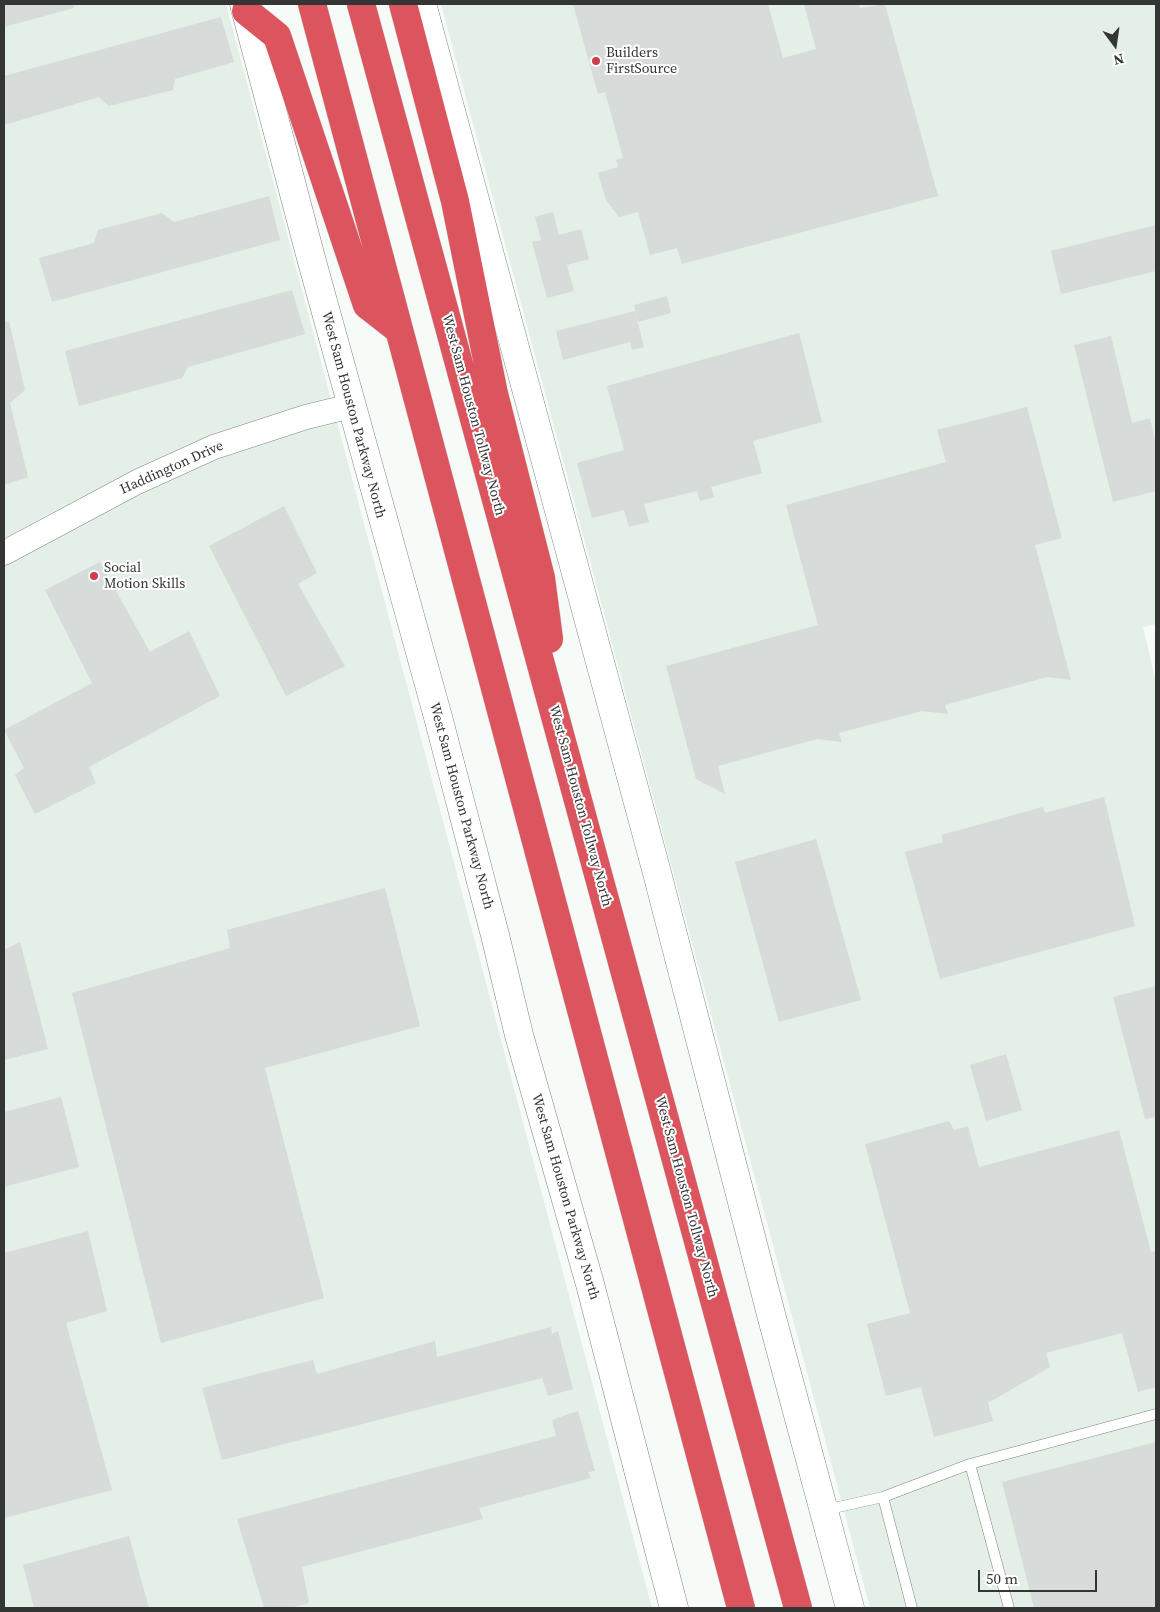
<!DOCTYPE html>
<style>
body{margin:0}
#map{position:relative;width:1160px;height:1612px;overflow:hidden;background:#f7fbf8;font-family:"Source Serif 4",serif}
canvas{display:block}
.frame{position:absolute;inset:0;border:5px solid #343635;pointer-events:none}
.north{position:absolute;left:1090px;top:20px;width:50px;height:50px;-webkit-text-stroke:4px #fff;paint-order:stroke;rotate:166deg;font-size:14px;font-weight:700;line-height:20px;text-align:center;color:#343635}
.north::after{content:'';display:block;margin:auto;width:18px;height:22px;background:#343635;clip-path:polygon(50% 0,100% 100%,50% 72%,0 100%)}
.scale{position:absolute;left:978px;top:1570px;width:119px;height:22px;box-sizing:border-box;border:2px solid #343635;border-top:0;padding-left:6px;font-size:15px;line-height:18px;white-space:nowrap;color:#343635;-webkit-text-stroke:4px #fff;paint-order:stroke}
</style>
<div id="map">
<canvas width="1160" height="1612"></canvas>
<div class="frame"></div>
<div class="north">N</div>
<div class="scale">50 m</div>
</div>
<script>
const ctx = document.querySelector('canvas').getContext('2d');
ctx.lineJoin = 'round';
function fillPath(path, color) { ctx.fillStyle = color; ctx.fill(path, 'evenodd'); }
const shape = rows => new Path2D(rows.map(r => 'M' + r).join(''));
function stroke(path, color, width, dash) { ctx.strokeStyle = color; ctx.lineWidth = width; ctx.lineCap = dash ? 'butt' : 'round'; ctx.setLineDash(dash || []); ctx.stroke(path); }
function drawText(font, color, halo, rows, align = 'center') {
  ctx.font = font + ' "Source Serif 4",serif'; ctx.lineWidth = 4; ctx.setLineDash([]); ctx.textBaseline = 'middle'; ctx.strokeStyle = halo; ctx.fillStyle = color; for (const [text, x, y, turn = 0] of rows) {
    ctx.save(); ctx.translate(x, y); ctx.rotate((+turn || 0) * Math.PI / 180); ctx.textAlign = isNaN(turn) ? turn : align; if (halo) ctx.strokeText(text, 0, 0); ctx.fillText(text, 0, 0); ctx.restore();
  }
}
const built = shape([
 [4,4,226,4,652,1608,4,1608],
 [441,4,1156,4,1156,624,1143,627,1156,682,1156,1608,870,1608]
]);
const building = shape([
 [4,4,74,4,74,8,4,27],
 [573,4,768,4,783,58,816,49,804,4,858,4,860,8,885,4,938,196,682,264,677,248,650,255,638,212,619,217,606,200,598,173,618,167,616,160,623,158,605,92,598,94],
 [221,17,234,62,175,79,173,90,109,106,99,97,4,125,4,76],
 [269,196,280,240,52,302,39,258,94,243,98,230,162,213,174,222],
 [553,212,559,235,581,229,589,259,567,265,574,291,547,298,532,242,541,240,535,217],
 [1156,225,1156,271,1061,294,1051,251],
 [292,290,305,334,188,367,182,378,79,406,65,351],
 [667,296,671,313,638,322,634,305],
 [635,311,644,347,632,350,630,342,563,360,556,331],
 [9,321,25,390,10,403,28,477,4,485,4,322],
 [799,333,822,422,753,441,762,473,711,487,714,497,700,501,697,491,644,504,649,522,629,527,624,510,592,518,577,463,624,450,607,386],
 [1111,336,1132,423,1150,418,1156,445,1156,491,1113,502,1074,345],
 [1027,407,1062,538,1035,545,1071,680,1047,677,945,705,948,714,922,711,839,733,842,742,817,739,718,766,725,794,696,779,666,666,818,625,786,505,946,462,937,430],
 [284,506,317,573,298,584,345,666,286,696,209,546],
 [100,562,150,652,189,631,220,696,89,767,96,783,35,814,15,775,24,768,4,730,92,683,45,590],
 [1104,797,1135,926,940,979,905,852,943,842,941,835,1043,807,1045,813],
 [816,839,861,1000,779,1022,735,862],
 [385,888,420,1026,265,1068,324,1298,161,1343,72,993,230,948,227,930],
 [20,942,48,1049,4,1060,4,950],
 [1156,986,1156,1117,1145,1119,1113,997],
 [1006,1054,1022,1110,986,1121,970,1065],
 [61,1097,79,1167,4,1187,4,1112],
 [949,1121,954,1130,968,1126,979,1167,1119,1130,1151,1252,1156,1251,1156,1387,1138,1392,1122,1333,1046,1353,1050,1367,988,1403,993,1421,934,1437,921,1387,886,1396,867,1324,910,1313,865,1144],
 [88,1231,107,1311,66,1323,112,1490,4,1518,4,1253],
 [551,1327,552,1334,558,1331,573,1389,548,1396,542,1378,222,1460,202,1388,313,1360,317,1374,435,1341,437,1357],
 [578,1411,595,1471,588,1472,591,1478,479,1508,483,1519,302,1567,309,1603,290,1608,264,1608,237,1519,556,1436,552,1420],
 [1156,1442,1156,1608,1034,1608,1002,1482],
 [129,1536,149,1608,34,1608,23,1565]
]);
const service = shape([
 [970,1464,1009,1608],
 [883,1497,912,1608],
 [825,1510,883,1497,970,1464,1156,1414]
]);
const tertiary = shape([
 [4,553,137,482,214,447,306,417,351,406]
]);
const secondary = shape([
 [244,4,311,258,438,717,495,935,519,1035,590,1284,674,1608],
 [422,4,656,869,772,1318,850,1608]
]);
const motorway = shape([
 [312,4,741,1608],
 [361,4,798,1608],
 [403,4,455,201,494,394,541,578,549,639],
 [246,11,277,36,367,305,399,330]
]);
const markers = [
 [596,61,5,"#cd3d4d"],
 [94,576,5,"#cd3d4d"]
];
const poiNames = [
 ["Builders",606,53],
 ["FirstSource",606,69],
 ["Social",104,568],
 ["Motion Skills",104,584]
];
const streetNames = [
 ["West Sam Houston Parkway North",353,415,75],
 ["West Sam Houston Tollway North",473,415,75],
 ["Haddington Drive",172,468,-24],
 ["West Sam Houston Parkway North",461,806,75],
 ["West Sam Houston Tollway North",580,806,75],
 ["West Sam Houston Parkway North",565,1197,74],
 ["West Sam Houston Tollway North",686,1197,75]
];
fillPath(built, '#e4efe8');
fillPath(building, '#d7dbd9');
stroke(service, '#838784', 11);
stroke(tertiary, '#838784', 25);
stroke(secondary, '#838784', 29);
stroke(motorway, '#d6d7d7', 29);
stroke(service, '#fff', 10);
stroke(tertiary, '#fff', 24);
stroke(secondary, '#fff', 28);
stroke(motorway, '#db545e', 28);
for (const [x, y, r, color] of markers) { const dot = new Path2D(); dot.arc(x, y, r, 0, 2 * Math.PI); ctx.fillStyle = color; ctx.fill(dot); stroke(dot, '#fff', 2); }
drawText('14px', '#343635', '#fff', poiNames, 'left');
drawText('14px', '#343635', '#fff', streetNames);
</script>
